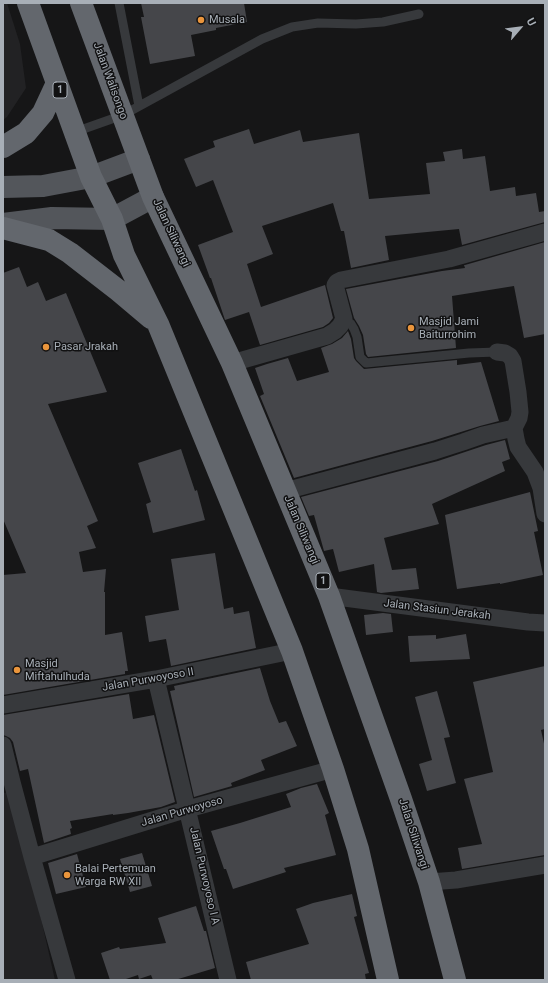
<!DOCTYPE html>
<style>
body{margin:0}
#map{position:relative;width:548px;height:983px;overflow:hidden;background:#161617;font-family:Roboto,sans-serif}
canvas{display:block}
.frame{position:absolute;inset:0;border:4px solid #a8afb7;pointer-events:none}
.north{position:absolute;left:500px;top:8px;width:40px;height:40px;-webkit-text-stroke:3px #111112;paint-order:stroke;rotate:62deg;font-size:11px;font-weight:700;line-height:16px;text-align:center;color:#a8afb7}
.north::after{content:'';display:block;margin:auto;width:14px;height:18px;background:#a8afb7;clip-path:polygon(50% 0,100% 100%,50% 72%,0 100%)}
</style>
<div id="map">
<canvas width="548" height="983"></canvas>
<div class="frame"></div>
<div class="north">U</div>
</div>
<script>
const ctx = document.querySelector('canvas').getContext('2d');
ctx.lineJoin = 'round';
function fillPath(path, color) { ctx.fillStyle = color; ctx.fill(path, 'evenodd'); }
const shape = rows => new Path2D(rows.map(r => 'M' + r).join(''));
function stroke(path, color, width, dash) { ctx.strokeStyle = color; ctx.lineWidth = width; ctx.lineCap = dash ? 'butt' : 'round'; ctx.setLineDash(dash || []); ctx.stroke(path); }
function drawText(font, color, halo, rows, align = 'center') {
  ctx.font = font + ' Roboto,sans-serif'; ctx.lineWidth = 3; ctx.setLineDash([]); ctx.textBaseline = 'middle'; ctx.strokeStyle = halo; ctx.fillStyle = color; for (const [text, x, y, turn = 0] of rows) {
    ctx.save(); ctx.translate(x, y); ctx.rotate((+turn || 0) * Math.PI / 180); ctx.textAlign = isNaN(turn) ? turn : align; if (halo) ctx.strokeText(text, 0, 0); ctx.fillText(text, 0, 0); ctx.restore();
  }
}
const built = shape([
 [3,3,7,3,20,44,26,88,7,117,3,120],
 [12,791,55,980,3,980,3,793]
]);
const building = shape([
 [141,3,244,3,247,22,216,28,216,30,191,35,195,56,150,64,141,17,144,17],
 [249,129,254,144,300,130,303,142,359,133,369,199,430,194,426,163,445,161,443,152,462,149,463,159,485,156,490,191,515,187,516,196,536,193,539,212,545,211,545,222,462,245,459,229,385,236,389,260,351,268,344,231,341,231,333,203,262,226,273,254,247,264,261,307,325,285,333,318,329,323,323,327,260,345,249,312,225,320,211,278,210,278,198,245,233,232,213,180,196,187,184,159,215,147,213,141],
 [545,242,545,334,524,338,514,286,452,296,456,348,368,357,366,354,363,335,359,326,354,318,346,289,442,271,465,268,464,265,465,265],
 [19,267,27,287,38,282,46,301,66,293,107,392,48,404,98,521,87,526,96,548,79,552,83,572,106,569,104,592,105,592,105,635,122,632,128,671,125,671,125,674,3,695,3,575,26,573,3,519,3,273],
 [348,331,351,339,354,358,356,361,364,369,457,360,457,365,481,362,499,421,480,426,432,441,294,478,260,396,264,394,255,368,267,364,288,358,297,381,329,372,321,348,332,344,342,338],
 [505,440,510,459,502,462,505,471,432,504,439,524,384,538,392,570,416,568,419,589,381,593,377,592,374,564,339,572,333,549,324,551,314,515,309,516,301,497,438,461,486,445],
 [181,449,195,491,197,490,205,520,153,533,146,504,151,502,138,463],
 [530,492,538,531,534,532,543,575,500,584,500,583,457,589,445,515],
 [215,553,224,609,233,607,234,614,249,611,256,648,171,666,166,639,149,642,145,616,179,610,171,559],
 [383,613,391,614,393,632,366,635,364,615],
 [466,634,470,659,410,662,408,636,436,635,436,639],
 [545,666,545,729,541,730,545,748,545,855,462,869,458,848,482,844,464,779,493,772,473,682],
 [260,668,270,701,279,723,286,721,297,746,261,760,265,770,231,783,232,786,194,797,170,691,175,690,174,686],
 [437,691,450,737,444,738,456,783,427,791,419,764,432,760,415,697],
 [129,694,133,719,154,715,175,802,161,807,128,813,113,815,113,814,70,821,72,828,70,829,71,834,44,843,28,769,20,771,13,742,10,738,6,736,3,735,3,715],
 [317,784,329,813,325,815,336,855,284,868,286,872,233,889,226,869,224,869,211,831,240,823,291,807,286,794,301,788],
 [142,853,152,886,130,892,120,859],
 [77,854,86,887,56,894,48,863],
 [352,894,357,916,354,917,369,973,365,974,366,980,251,980,246,962,309,944,296,909,313,903],
 [196,906,204,931,206,931,215,968,175,980,153,980,151,975,139,979,138,975,123,980,110,980,101,953,119,947,120,949,166,943,158,918]
]);
const lane = shape([
 [119,3,139,106],
 [75,132,123,115,262,39,292,27,318,23,356,24,383,22,419,14],
 [344,319,351,324,354,329,357,337,360,357,366,363,469,353,497,352]
]);
const street = shape([
 [497,352,505,353,510,356,513,361,518,392,520,412,519,418,514,428,516,439,518,447,535,472,541,488,545,514],
 [232,363,327,336,335,331,340,326,344,319,335,285,337,282,341,280,449,259,545,232],
 [285,491,435,451,463,442,483,435,514,428],
 [329,596,528,622,545,623],
 [156,679,228,980],
 [3,705,156,679,292,651],
 [3,745,12,782,32,857,67,980],
 [32,857,188,809,333,769],
 [429,882,456,880,545,865]
]);
const primary = shape([
 [3,187,43,186,91,177,139,159],
 [3,224,52,218,112,219,153,197]
]);
const highway = shape([
 [28,3,91,177,112,219,124,255,158,324,292,651,333,769,358,849,388,980],
 [81,3,153,197,232,363,329,596,401,799,429,882,455,980],
 [3,147,26,133,43,113,57,83],
 [3,228,49,240,70,253,119,291,151,318]
]);
const markers = [
 [201,20,4,"#ea953c"],
 [411,328,4,"#ea953c"],
 [46,347,4,"#ea953c"],
 [17,670,4,"#ea953c"],
 [67,875,4,"#ea953c"]
];
const shields = [
 [60,90,14],
 [323,581,14]
];
const shieldNames = [
 ["1",60,90],
 ["1",323,581]
];
const poiNames = [
 ["Musala",209,20],
 ["Masjid Jami",419,322],
 ["Baiturrohim",419,335],
 ["Pasar Jrakah",54,347],
 ["Masjid",25,664],
 ["Miftahulhuda",25,677],
 ["Balai Pertemuan",75,869],
 ["Warga RW XII",75,882]
];
const streetNames = [
 ["Jalan Walisongo",110,81,70],
 ["Jalan Siliwangi",171,233,65],
 ["Jalan Siliwangi",301,530,67],
 ["Jalan Stasiun Jerakah",437,610,7],
 ["Jalan Purwoyoso II",148,680,-10],
 ["Jalan Purwoyoso",182,812,-16],
 ["Jalan Siliwangi",413,834,72],
 ["Jalan Purwoyoso I A",204,876,77]
];
fillPath(built, '#222224');
fillPath(building, '#45464a');
stroke(lane, '#37393c', 9);
stroke(street, '#37393c', 17);
stroke(primary, '#53565b', 22);
stroke(highway, '#63676d', 22);
for (const [x, y, r, color] of markers) { const dot = new Path2D(); dot.arc(x, y, r, 0, 2 * Math.PI); ctx.fillStyle = color; ctx.fill(dot); stroke(dot, '#111112', 1.5); }
for (const [x, y, w] of shields) { const box = new Path2D(); box.roundRect(x - w / 2, y - 8, w, 16, 3); ctx.fillStyle = '#111112'; ctx.fill(box); stroke(box, '#a8afb7', 1); }
drawText('bold 10px', '#a8afb7', null, shieldNames);
drawText('11px', '#a8afb7', '#111112', poiNames, 'left');
drawText('11px', '#a8afb7', '#111112', streetNames);
</script>
